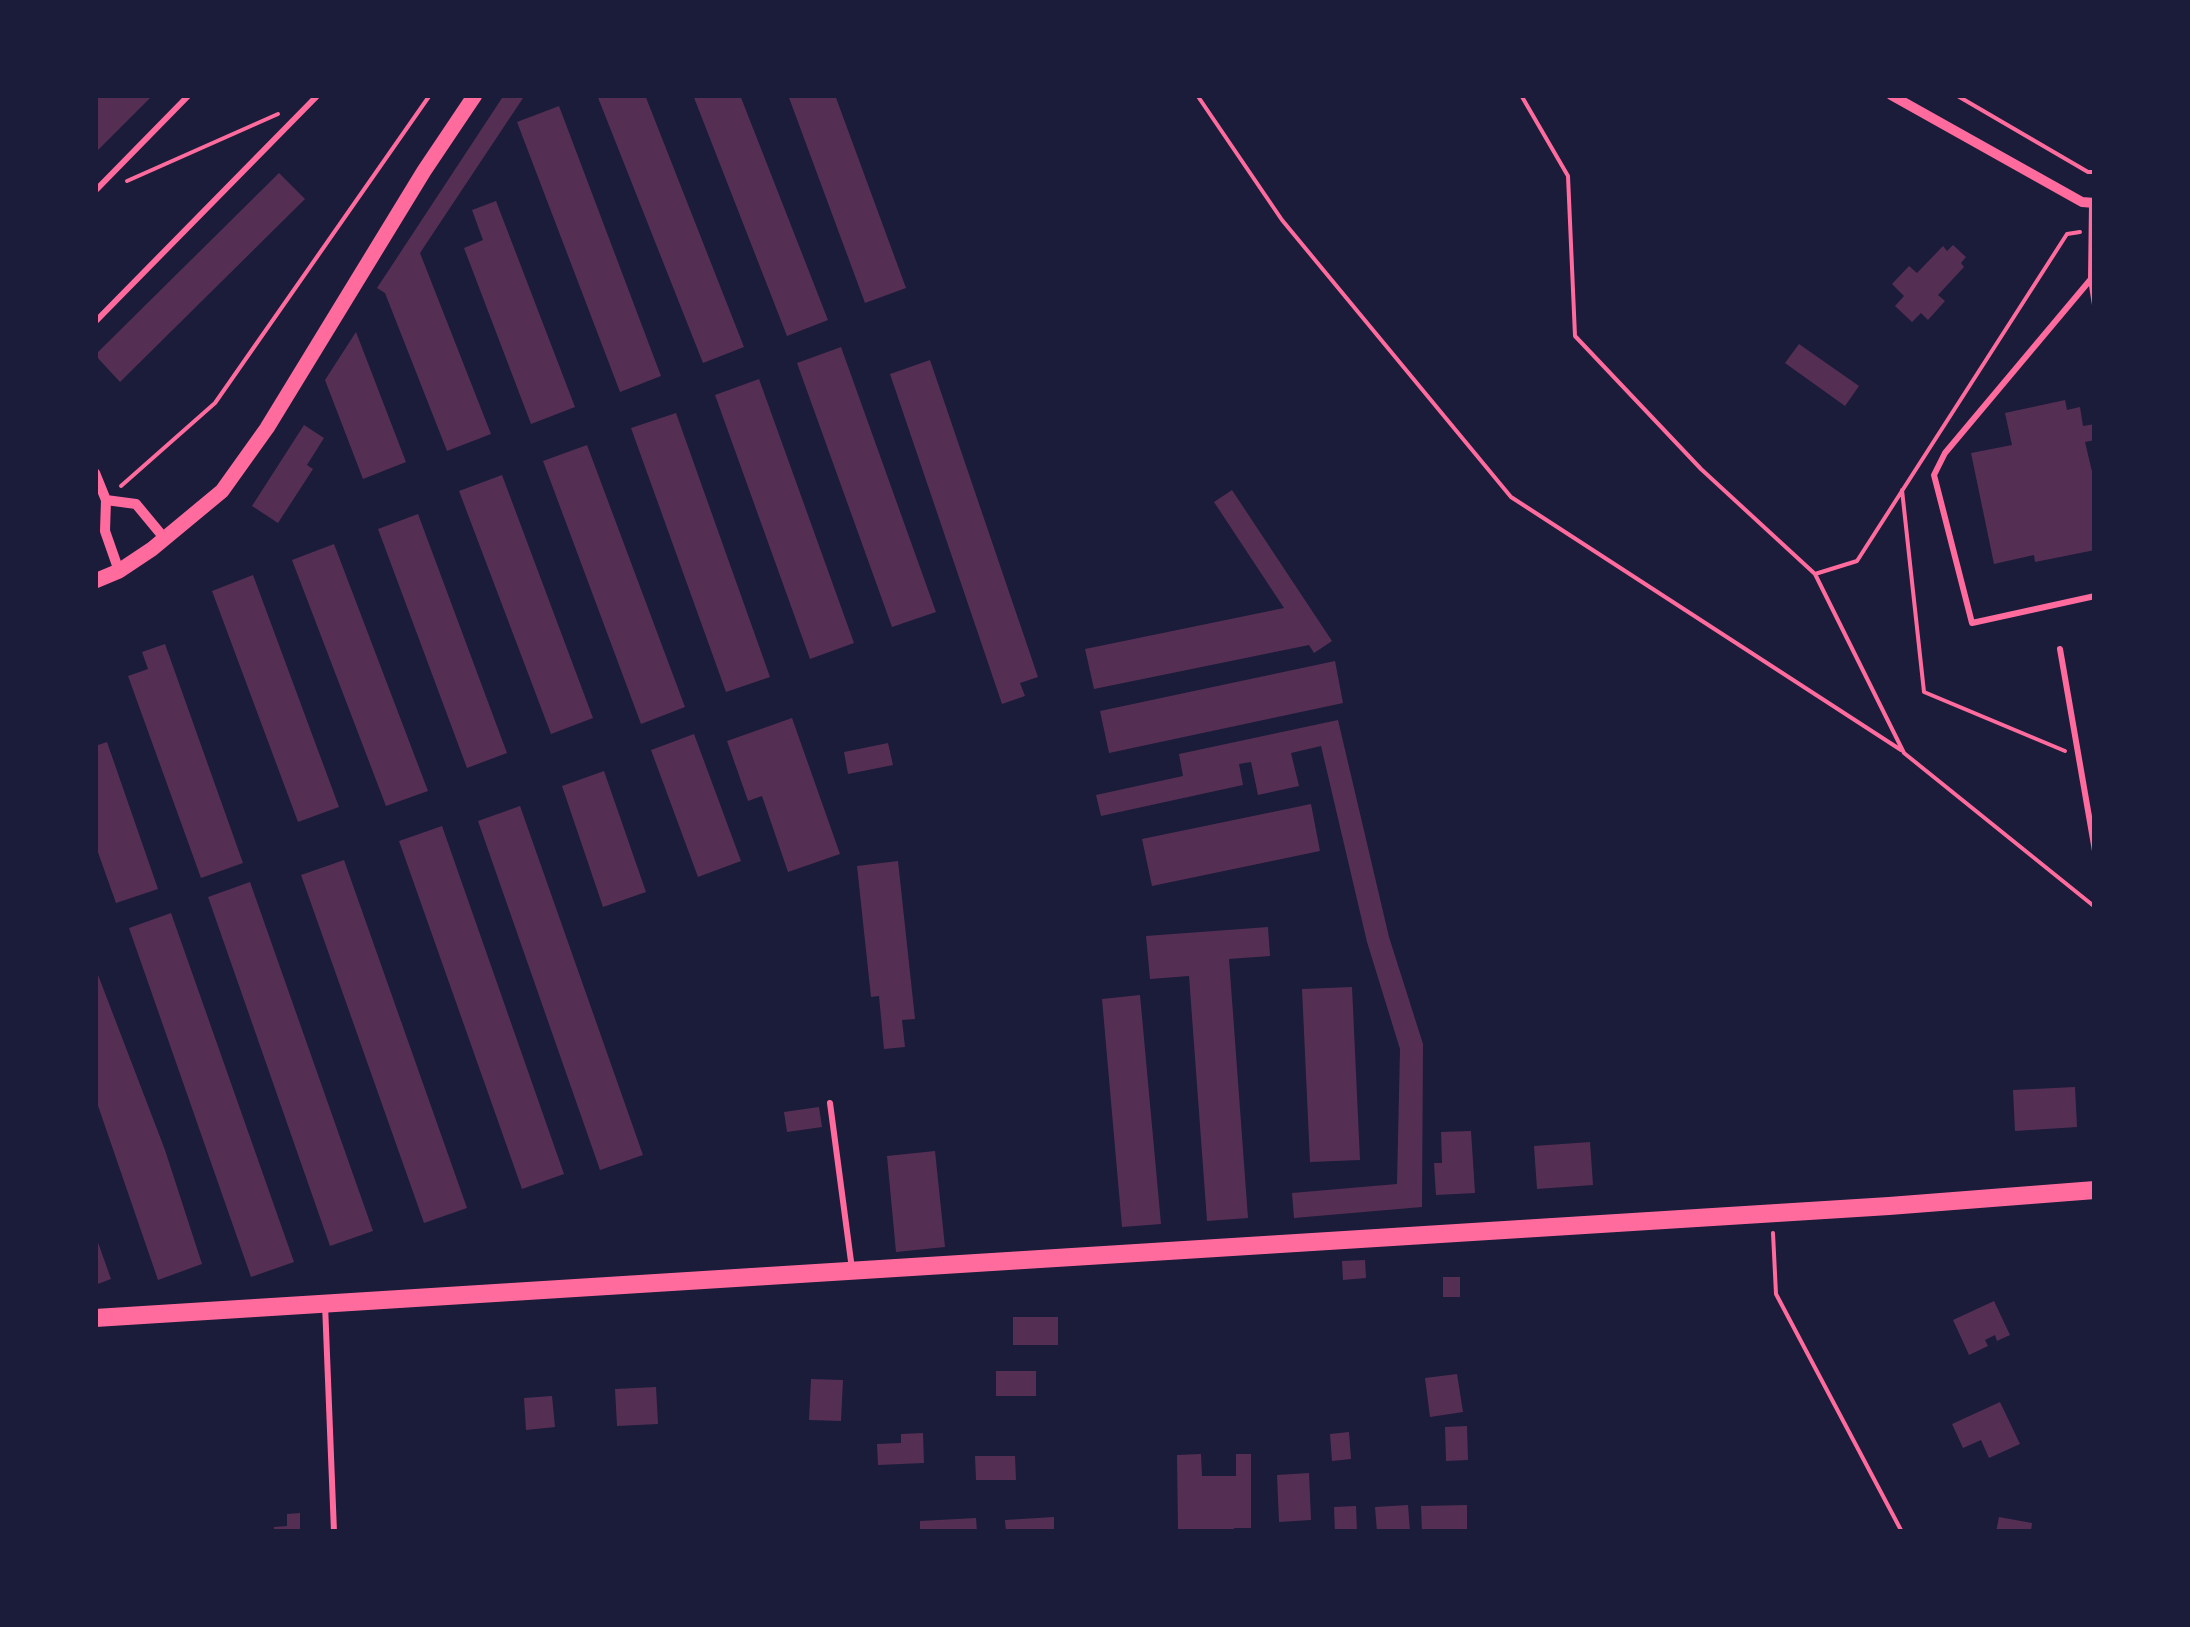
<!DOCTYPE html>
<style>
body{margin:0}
#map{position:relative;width:2190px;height:1627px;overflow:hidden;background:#1b1b3a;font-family:Bitter,serif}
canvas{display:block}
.frame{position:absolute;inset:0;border:98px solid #1b1b3a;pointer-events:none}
</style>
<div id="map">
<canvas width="2190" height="1627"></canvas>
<div class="frame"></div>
</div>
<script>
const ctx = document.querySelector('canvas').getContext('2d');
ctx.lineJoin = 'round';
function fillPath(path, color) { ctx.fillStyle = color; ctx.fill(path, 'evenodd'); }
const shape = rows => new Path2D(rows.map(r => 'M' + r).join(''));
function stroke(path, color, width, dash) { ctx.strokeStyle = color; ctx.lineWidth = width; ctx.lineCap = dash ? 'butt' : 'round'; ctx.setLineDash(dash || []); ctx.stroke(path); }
const building = shape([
 [101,95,153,95,98,150,95,101],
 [504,95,525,95,420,253,491,434,447,451,385,293,377,288],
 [597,95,645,95,744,347,703,363],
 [693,95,740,95,828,320,787,336],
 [788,95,835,95,906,288,865,303],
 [559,106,661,376,620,392,517,122],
 [279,173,305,199,120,382,95,355],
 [496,201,575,407,531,424,464,248,483,240,472,210],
 [1953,245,1966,257,1961,263,1964,267,1938,295,1945,301,1928,320,1921,313,1912,322,1895,306,1904,296,1892,284,1909,266,1917,273,1943,246,1947,251],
 [356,332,406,462,363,479,325,380],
 [1799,344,1859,386,1845,406,1785,363],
 [841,347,936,612,892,627,797,363],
 [930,360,1038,677,1020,683,1025,696,1002,704,890,374],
 [759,379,854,643,810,659,715,395],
 [2065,400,2067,410,2080,407,2083,426,2095,424,2095,440,2085,442,2095,484,2095,550,2035,562,2034,555,1994,564,1971,453,2012,445,2005,413],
 [676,413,770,677,726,692,631,428],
 [304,425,324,438,307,465,313,469,278,523,252,506],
 [587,445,685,707,641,724,543,461],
 [502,475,593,718,551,734,459,491],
 [1232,490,1332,641,1314,653,1309,645,1094,689,1085,649,1284,608,1214,502],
 [418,514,507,753,467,768,378,529],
 [334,544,428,791,386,806,292,560],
 [253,575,339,807,298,822,212,591],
 [165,644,243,863,201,878,128,676,148,669,142,652],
 [1335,661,1343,703,1109,753,1100,711],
 [792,718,840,854,788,872,762,796,748,801,727,741],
 [1338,720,1389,937,1423,1044,1422,1207,1294,1218,1292,1193,1397,1184,1400,1049,1367,942,1321,746,1291,753,1299,786,1258,795,1251,762,1239,764,1243,785,1101,816,1096,795,1183,776,1179,754],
 [694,734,741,861,698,877,651,750],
 [107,742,158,889,116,903,95,844,95,746],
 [888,743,893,765,848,774,844,752],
 [604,771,646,892,603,907,562,786],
 [1311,804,1320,851,1152,886,1142,839],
 [520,806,643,1155,600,1170,478,821],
 [442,826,564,1174,522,1189,399,841],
 [344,860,467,1208,424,1223,301,875],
 [898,861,915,1019,902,1020,905,1047,884,1049,879,996,871,997,857,866],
 [250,882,373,1231,330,1246,208,897],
 [171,913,294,1262,251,1277,129,928],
 [1268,927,1270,956,1229,959,1248,1218,1207,1221,1189,976,1150,979,1146,936],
 [95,967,165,1150,202,1264,158,1280,95,1097],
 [1352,987,1360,1160,1310,1162,1302,989],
 [1140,995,1161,1224,1122,1227,1102,999],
 [2075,1087,2077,1127,2015,1131,2013,1090],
 [819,1107,822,1127,787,1132,784,1112],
 [1471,1131,1475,1193,1436,1195,1434,1163,1442,1163,1441,1132],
 [1590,1142,1593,1185,1537,1189,1534,1146],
 [935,1151,945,1247,896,1252,887,1156],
 [95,1234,111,1279,95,1285],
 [1365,1260,1366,1278,1343,1280,1342,1261],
 [1443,1277,1460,1277,1460,1297,1443,1297],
 [1994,1301,2010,1335,1997,1341,1995,1335,1985,1340,1988,1346,1969,1355,1953,1320],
 [1013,1317,1058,1317,1058,1345,1013,1345],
 [996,1371,1036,1371,1036,1396,996,1396],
 [1457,1374,1463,1412,1430,1417,1425,1378],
 [811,1379,843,1380,841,1421,809,1420],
 [656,1387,658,1424,617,1426,615,1389],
 [552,1396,555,1427,526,1430,524,1398],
 [2000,1402,2020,1444,1989,1458,1981,1440,1963,1448,1952,1424],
 [1467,1426,1468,1460,1446,1461,1445,1427],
 [1349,1432,1351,1459,1332,1461,1330,1434],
 [923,1433,924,1463,878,1465,877,1444,901,1443,901,1434],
 [1201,1454,1202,1476,1236,1476,1236,1454,1251,1454,1251,1528,1234,1528,1234,1532,1178,1529,1177,1455],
 [975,1456,1015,1456,1016,1480,976,1480],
 [1309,1473,1311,1520,1279,1522,1277,1475],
 [1408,1505,1410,1532,1377,1532,1375,1507],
 [1467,1505,1467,1532,1422,1532,1421,1506],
 [1356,1506,1357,1532,1335,1532,1334,1507],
 [300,1513,300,1532,274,1532,274,1527,287,1526,287,1514],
 [1054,1517,1054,1532,1006,1532,1005,1520],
 [1999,1517,2032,1523,2031,1532,1996,1532],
 [976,1518,977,1532,920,1532,920,1521]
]);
const path = shape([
 [1197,95,1282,220,1511,497,1901,750],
 [1521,95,1568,176,1575,336,1701,469,1815,574,1904,753,2095,907],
 [1956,95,2088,172,2095,172],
 [127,181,278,114],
 [121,486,215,403,430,95],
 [1902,490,1924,692,2065,751],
 [1815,574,1857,561,2067,234,2080,232],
 [1773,1233,1776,1294,1902,1532]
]);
const service = shape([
 [95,191,189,95],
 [2092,203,2091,279,2095,305],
 [2091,279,1945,453,1934,475,1972,623,2095,596],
 [95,322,318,95],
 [2060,649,2095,851],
 [830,1103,852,1269],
 [325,1304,334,1532]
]);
const minor = shape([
 [1891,95,2082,202,2095,203],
 [95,473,106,500,105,531,119,571],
 [106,500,136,504,165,539]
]);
const tertiary = shape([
 [95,581,119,571,152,549,222,491,267,428,424,171,475,95]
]);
const secondary = shape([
 [95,1318,1889,1206,2095,1190]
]);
fillPath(building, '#542f53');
stroke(path, '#ff6b9d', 4);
stroke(service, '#ff6b9d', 6);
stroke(minor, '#ff6b9d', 10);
stroke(tertiary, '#ff6b9d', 15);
stroke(secondary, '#ff6b9d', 18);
</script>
